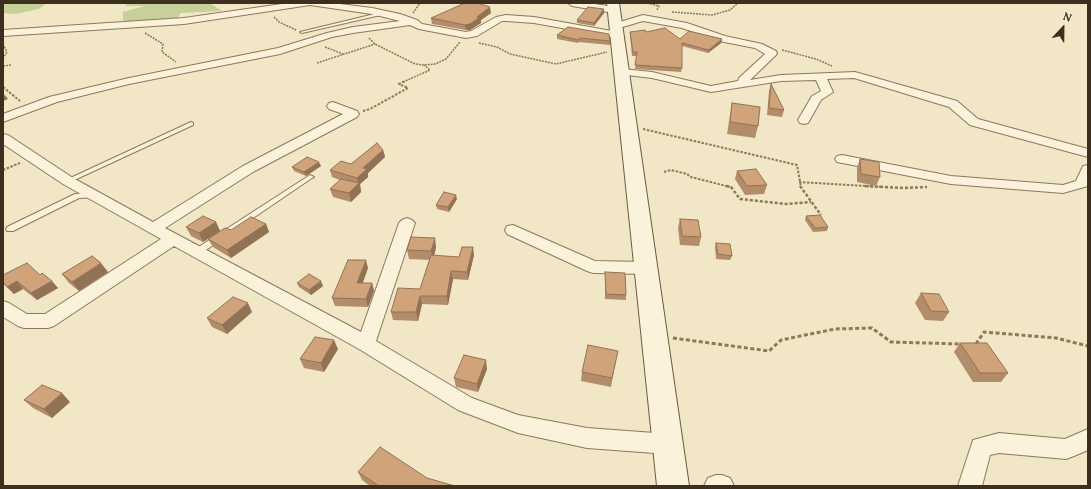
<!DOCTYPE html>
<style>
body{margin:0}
#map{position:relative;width:1091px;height:489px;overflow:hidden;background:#f1e6c6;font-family:Lora,serif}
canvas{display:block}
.frame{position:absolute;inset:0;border:4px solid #3d2f1f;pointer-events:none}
.north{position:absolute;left:1043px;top:8px;width:40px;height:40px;-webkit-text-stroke:3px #f7f0d6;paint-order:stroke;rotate:22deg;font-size:11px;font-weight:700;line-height:16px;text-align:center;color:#3d2f1f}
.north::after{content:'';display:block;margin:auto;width:14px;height:18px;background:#3d2f1f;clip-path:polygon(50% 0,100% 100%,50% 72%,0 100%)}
</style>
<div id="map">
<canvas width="1091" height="489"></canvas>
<div class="frame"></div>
<div class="north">N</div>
</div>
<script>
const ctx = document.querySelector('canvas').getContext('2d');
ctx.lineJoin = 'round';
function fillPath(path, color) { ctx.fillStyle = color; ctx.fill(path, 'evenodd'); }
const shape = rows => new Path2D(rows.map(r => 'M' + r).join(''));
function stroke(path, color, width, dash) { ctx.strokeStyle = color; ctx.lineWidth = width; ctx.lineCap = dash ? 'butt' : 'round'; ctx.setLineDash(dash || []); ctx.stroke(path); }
const green = shape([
 [3,3,47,3,39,9,15,14,3,13],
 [127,3,210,3,222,11,181,13,175,21,132,23,123,20,123,12,145,6,126,6]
]);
const pathFar3 = shape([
 [647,3,659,6,657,10],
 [672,12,712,15,730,10,738,3],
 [413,13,420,3],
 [274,17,279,22,296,30],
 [145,33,163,44,162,52,176,62],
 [369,38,375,44,415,64,424,65,435,64,446,59,460,42],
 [479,43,497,47,510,54,556,64,607,52],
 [3,44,7,52,3,58],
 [325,47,343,54],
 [782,50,816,59,832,66],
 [317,63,375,44],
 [3,66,11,65],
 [403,82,430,70,424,65]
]);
const pathFar2 = shape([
 [3,87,20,101],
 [363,111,370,109,408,88,399,84,405,81],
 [643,129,797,165,801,187],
 [3,170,20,163],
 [664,172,671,170,687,174,691,177,730,187],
 [799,182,882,187]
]);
const pathFar1 = shape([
 [726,186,731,187,740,199,786,204,811,202],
 [800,186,821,215],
 [865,186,904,188,927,187]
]);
const path = shape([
 [673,338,769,351,781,340,835,329,872,328,891,342,961,344],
 [976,344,984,332,1056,338,1088,346]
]);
const lane = shape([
 [383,12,385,12,385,14,302,33,300,32,383,12],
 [191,122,193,123,193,125,70,182,68,183,64,181,191,122],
 [310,175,314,177,312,178,200,254,194,254,193,252,194,250,310,175],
 [93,193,97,195,96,197,79,198,13,231,7,231,6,229,7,227,75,194,93,193]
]);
const street = shape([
 [289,3,332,3,372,8,400,14,417,20,422,24,466,32,471,31,496,17,506,15,534,17,617,32,622,35,617,38,534,23,506,21,502,21,477,36,466,38,419,29,410,25,353,33,332,37,280,54,129,84,57,102,3,122,3,114,49,97,129,78,278,48,327,33,353,27,400,21,372,14,310,5,184,24,3,36,3,30,184,18,289,3],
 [568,3,588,3,614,7,619,10,614,13,572,6,568,3],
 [643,15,687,23,725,36,762,44,776,51,777,53,776,55,750,80,781,75,855,72,957,101,978,119,1088,149,1088,157,970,125,949,107,854,78,827,79,833,92,821,100,808,123,804,124,800,123,798,120,812,96,821,91,816,80,781,81,711,92,652,78,618,74,617,72,622,69,652,72,711,86,738,81,739,78,765,54,755,48,719,41,682,28,643,21,616,29,611,26,613,24,643,15],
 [333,102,357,111,359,114,357,117,253,172,165,228,361,332,399,223,402,220,407,218,412,220,415,223,376,341,472,398,518,415,587,428,668,434,676,437,679,444,676,451,668,454,587,448,518,433,458,410,359,349,174,246,54,326,48,328,24,328,18,326,3,317,3,301,9,303,27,314,45,314,161,239,63,184,3,144,3,134,8,135,73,178,153,222,243,166,343,114,329,109,327,106,329,103,333,102],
 [842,155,951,176,1063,185,1076,181,1083,166,1088,165,1088,186,1063,193,951,184,837,162,835,159,837,156,842,155],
 [513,225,595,261,646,262,652,264,654,268,652,272,646,274,593,273,587,271,507,234,505,230,507,226,513,225],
 [1088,429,1088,450,1074,456,1066,459,999,453,990,455,982,486,958,486,973,440,999,433,1065,439,1088,429],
 [716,475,722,475,730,478,734,486,704,486,708,478,716,475]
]);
const secondary = shape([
 [607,3,619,3,689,486,657,486,607,3]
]);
const wall = shape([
 [604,9,604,13,594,26,577,23,577,20],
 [491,13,481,20,481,23,470,30,466,30,432,24,431,18],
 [630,32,646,32,680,39,722,39,721,43,708,53,682,46,682,68,681,72,635,69,637,56,632,56,630,35],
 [557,35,610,41,610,45,579,42,578,43,557,39],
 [771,84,784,110,782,117,767,115,769,91],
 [732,103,758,126,755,138,727,134,730,115],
 [383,150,385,157,368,173,368,177,360,184,361,192,351,202,333,197,330,189,340,180,332,177,330,170,351,164],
 [860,159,880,177,876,186,857,182,857,167],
 [321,166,306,176,294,171,292,167],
 [737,171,767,185,764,194,745,195,735,179],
 [457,199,449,212,437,209,436,205],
 [806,216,828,227,827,231,813,232,805,220],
 [680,219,701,237,699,246,680,245,678,228],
 [216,222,220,231,231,230,266,224,269,232,231,258,213,247,208,239,220,231,203,242,191,236,186,227],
 [716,243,732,256,730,260,716,259,715,247],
 [436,247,434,256,459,257,474,255,468,280,453,279,448,305,422,304,418,321,393,320,391,312,420,289,430,260,409,259,407,250],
 [368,268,362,283,372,283,374,291,368,307,335,306,332,298],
 [108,272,79,291,69,283,62,274],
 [605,272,626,295,626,300,605,299],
 [3,275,40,275,58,288,37,300,23,289,14,294,3,283],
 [297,283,323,286,311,295,299,287],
 [921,293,949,312,943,321,925,320,915,303],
 [252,312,227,334,212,327,207,318],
 [960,343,1008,373,1001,382,973,382,954,352],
 [338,349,324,372,304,368,300,359],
 [616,360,611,387,581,381,582,372],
 [487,369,478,392,456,387,454,378],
 [24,400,70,402,52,418,33,408],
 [358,472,427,478,455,486,370,486,362,480]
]);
const shadedWall = shape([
 [490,7,491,13,481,20,481,23,470,30,466,30,465,25],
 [604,9,604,13,594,26,594,23],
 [722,39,721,43,708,53,709,50],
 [5,95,8,99,3,101,3,96],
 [383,150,385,157,368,173,368,177,360,184,361,192,351,202,349,193,358,184,357,178,363,168],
 [319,162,321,166,306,176,304,172],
 [456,195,457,199,449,212,448,207],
 [216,222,220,231,203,242,199,233],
 [266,224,269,232,231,258,227,250],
 [435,238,436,247,433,260,431,251],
 [473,247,474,255,468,280,467,272],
 [366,260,368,268,360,291,357,283],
 [101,263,108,272,79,291,72,282],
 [451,271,453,279,448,305,447,296],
 [17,281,23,289,14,294,7,287],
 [52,281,58,288,37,300,31,293],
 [321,281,323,286,311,295,309,290],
 [372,283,374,291,368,307,366,299],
 [420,296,422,304,418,321,416,312],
 [248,303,252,312,227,334,222,325],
 [334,340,338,349,324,372,321,363],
 [486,360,487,369,478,392,477,384],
 [62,393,70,402,52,418,44,409]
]);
const building = shape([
 [465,3,477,3,490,7,477,17,480,17,470,24,465,25,431,18,465,3],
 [588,7,604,9,594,23,577,20,588,7],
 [568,27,609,34,610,41,580,38,578,40,557,35,568,27],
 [665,28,680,39,689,31,722,39,709,50,682,43,682,68,635,65,637,52,633,52,630,32,645,30,646,32,665,28],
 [771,84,784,110,769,108,771,84],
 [732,103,760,107,758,126,730,122,732,103],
 [377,143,383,150,363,168,367,169,357,178,330,170,341,161,351,164,377,143],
 [307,157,319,162,304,172,292,167,307,157],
 [860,159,879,162,880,177,861,174,860,159],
 [756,169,767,185,747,186,737,171,756,169],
 [341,179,359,183,349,193,330,189,341,179],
 [444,192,456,195,448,207,436,205,444,192],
 [820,215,828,227,815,228,806,216,820,215],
 [203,216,216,222,199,233,186,227,203,216],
 [251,217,266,224,227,250,208,239,225,228,231,230,251,217],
 [680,219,698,220,701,237,682,236,680,219],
 [411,237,435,238,431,251,407,250,411,237],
 [716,243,730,244,732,256,718,254,716,243],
 [462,247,473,247,467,272,451,271,447,296,420,296,416,312,391,312,398,288,420,289,431,255,459,257,462,247],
 [92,256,101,263,72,282,62,274,92,256],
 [348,260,366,260,357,283,372,283,366,299,332,298,348,260],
 [27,263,40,275,42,273,52,281,31,293,17,281,7,287,3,282,3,275,27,263],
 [605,272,625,273,626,295,606,294,605,272],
 [309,274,321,281,309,290,297,283,309,274],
 [921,293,939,294,949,312,931,311,921,293],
 [233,297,248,303,222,325,207,318,233,297],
 [315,337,334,340,321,363,300,359,315,337],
 [960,343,987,343,1008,373,980,373,960,343],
 [588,345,618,351,612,378,582,372,588,345],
 [464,355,486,360,477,384,454,378,464,355],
 [42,385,62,393,44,409,24,400,42,385],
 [380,447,427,478,455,486,379,486,358,472,380,447]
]);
fillPath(green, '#c6d099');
stroke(lane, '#8d785a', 2);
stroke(street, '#8d785a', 2);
stroke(secondary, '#6f593e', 2);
stroke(pathFar3, '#8d785a', 1.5, [2, 1]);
stroke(pathFar2, '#8d785a', 2, [2.5, 1.5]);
stroke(pathFar1, '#8d785a', 2.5, [3, 2]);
stroke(path, '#8d785a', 3, [4, 2.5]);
fillPath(lane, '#faf2da');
fillPath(street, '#faf2da');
fillPath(secondary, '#faf2da');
fillPath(wall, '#b38c69');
fillPath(shadedWall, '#927255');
fillPath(building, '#d0a37a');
stroke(building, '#927255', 1);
</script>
